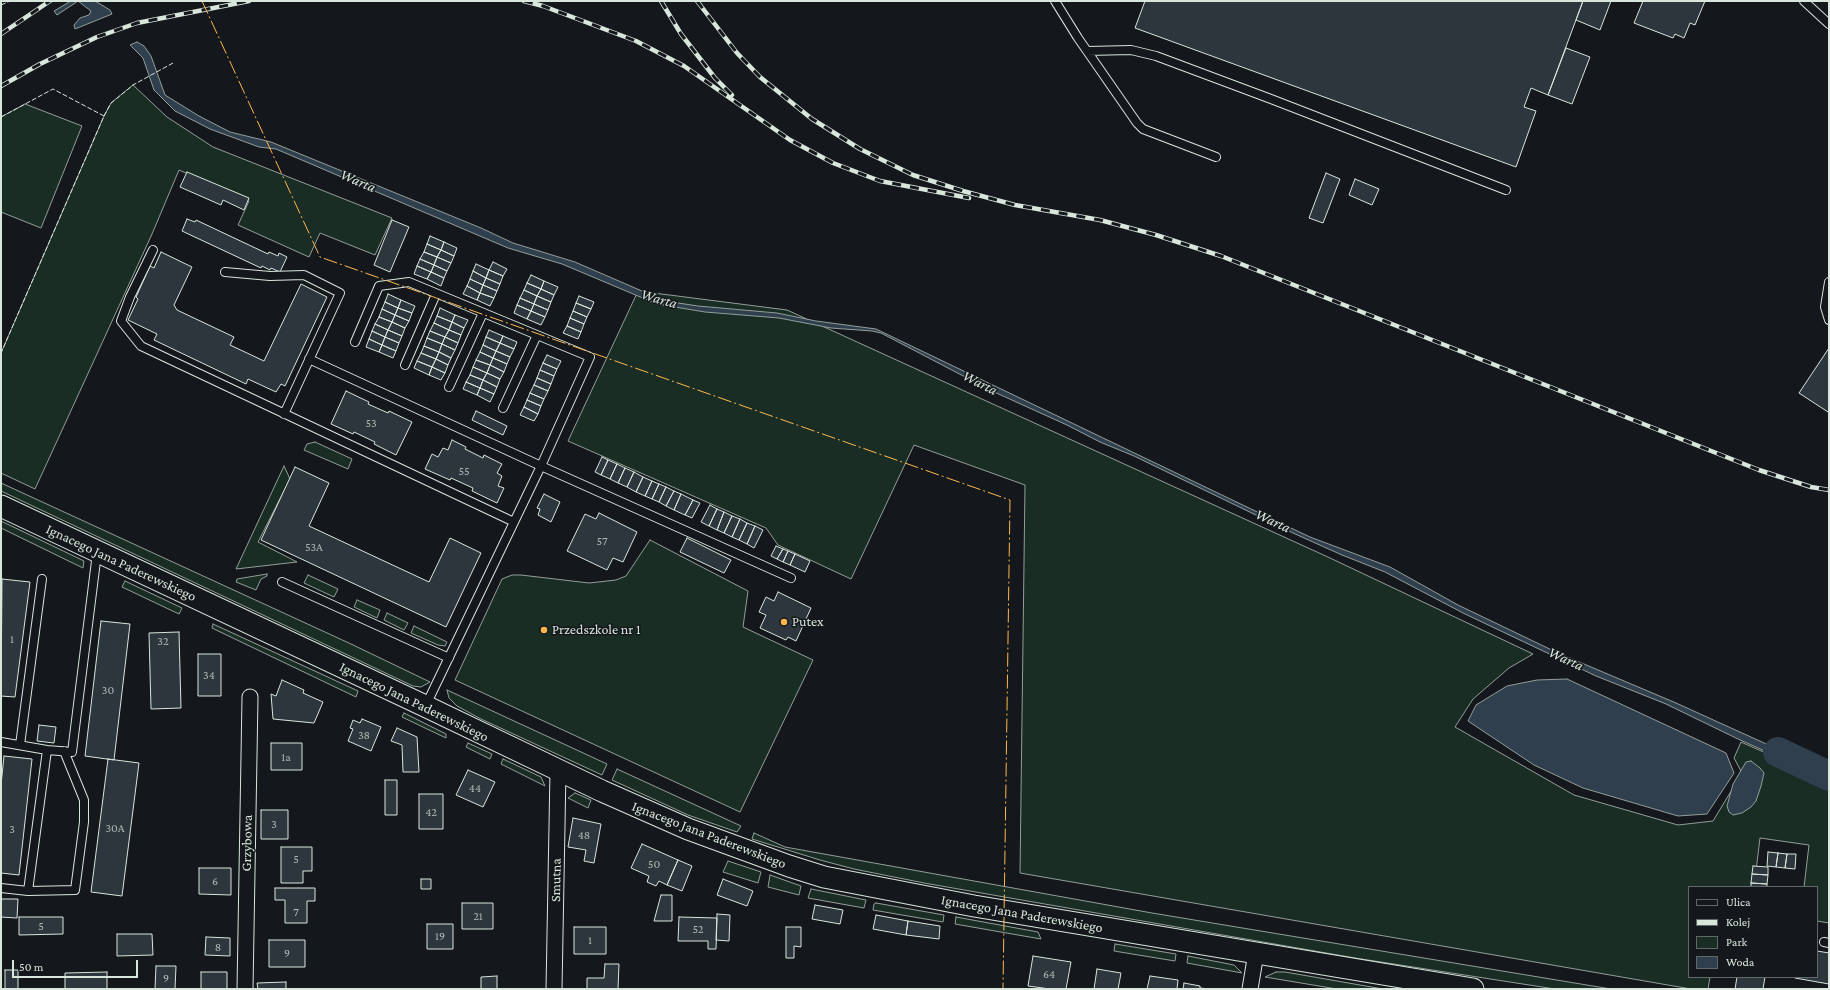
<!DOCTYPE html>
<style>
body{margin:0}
#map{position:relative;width:1830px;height:990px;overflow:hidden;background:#14181c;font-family:"Crimson Pro",serif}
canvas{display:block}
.frame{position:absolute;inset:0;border:2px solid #d8e6dc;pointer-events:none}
.legend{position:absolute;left:1688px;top:886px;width:130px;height:92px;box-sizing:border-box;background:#14181c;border:1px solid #626a69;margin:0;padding:5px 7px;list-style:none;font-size:12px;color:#d8e6dc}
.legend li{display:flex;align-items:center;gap:8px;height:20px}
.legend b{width:20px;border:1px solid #626a69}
.scale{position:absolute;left:12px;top:960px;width:126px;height:18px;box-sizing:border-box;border:2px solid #d8e6dc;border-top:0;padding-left:5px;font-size:12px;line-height:14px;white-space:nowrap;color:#d8e6dc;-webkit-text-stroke:3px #14181c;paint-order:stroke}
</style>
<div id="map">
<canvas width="1830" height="990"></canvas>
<div class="frame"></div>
<ul class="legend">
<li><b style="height:5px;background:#14181c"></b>Ulica</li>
<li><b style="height:5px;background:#d8e6dc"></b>Kolej</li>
<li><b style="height:11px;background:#1a2d24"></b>Park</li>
<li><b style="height:11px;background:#2f3f4d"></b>Woda</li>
</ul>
<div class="scale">50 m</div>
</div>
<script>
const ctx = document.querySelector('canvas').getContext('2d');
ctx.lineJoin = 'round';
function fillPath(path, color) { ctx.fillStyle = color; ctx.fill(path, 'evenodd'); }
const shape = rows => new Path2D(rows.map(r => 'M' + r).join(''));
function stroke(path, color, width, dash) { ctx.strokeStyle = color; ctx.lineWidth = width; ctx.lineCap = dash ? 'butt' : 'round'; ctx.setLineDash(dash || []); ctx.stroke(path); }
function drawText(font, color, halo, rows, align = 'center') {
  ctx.font = font + ' "Crimson Pro",serif'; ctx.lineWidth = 3; ctx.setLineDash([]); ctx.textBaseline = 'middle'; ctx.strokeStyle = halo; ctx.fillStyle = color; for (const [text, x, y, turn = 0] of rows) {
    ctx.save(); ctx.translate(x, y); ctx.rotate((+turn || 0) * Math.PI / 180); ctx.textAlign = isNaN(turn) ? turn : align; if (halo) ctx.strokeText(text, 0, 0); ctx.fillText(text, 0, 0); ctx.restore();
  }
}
const green = shape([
 [133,85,167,117,213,147,392,218,375,255,320,233,309,257,238,225,249,201,179,170,152,234,35,489,1,473,1,353,104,116,111,103,133,85],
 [25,104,82,126,41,228,1,212,1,117,25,104],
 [638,291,787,310,1330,558,1533,654,1509,668,1473,699,1455,727,1574,795,1678,825,1713,821,1742,773,1734,758,1741,742,1829,781,1829,923,1817,921,1817,887,1804,887,1809,845,1760,838,1754,887,1689,887,1689,977,1710,977,1708,989,1691,989,1020,873,1025,485,914,445,851,579,778,545,766,528,568,441,638,291],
 [315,442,352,459,348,469,304,450,307,444,315,442],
 [284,466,290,479,258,542,297,562,236,569,284,466],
 [1,483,351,644,430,682,421,687,413,686,1,491,1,483],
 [1,521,84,561,83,568,1,528,1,521],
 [650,540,748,591,743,627,813,660,740,812,455,680,502,579,512,575,521,575,589,583,616,580,626,576,650,540],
 [267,574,267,576,261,579,256,590,236,582,237,579,267,574],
 [308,575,338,589,334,597,304,583,308,575],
 [125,581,182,608,179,614,122,587,125,581],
 [357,600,380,610,377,618,354,607,357,600],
 [387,613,408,623,404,630,384,620,387,613],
 [213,624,358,691,356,697,212,628,213,624],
 [414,626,447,642,445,646,438,645,411,633,414,626],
 [447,690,607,764,602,775,481,719,457,706,449,698,447,690],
 [404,713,446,734,446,738,402,717,404,713],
 [468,743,492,754,490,759,466,747,468,743],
 [503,759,541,777,545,786,501,764,503,759],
 [617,769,741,826,737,832,688,815,612,780,617,769],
 [575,793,591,800,588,808,568,798,575,793],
 [754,833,785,847,1152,913,1611,989,1555,989,1355,958,924,883,854,869,820,860,752,839,754,833],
 [728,861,761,872,758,883,723,872,728,861],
 [770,875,801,886,799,895,768,887,770,875],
 [811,889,866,900,864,908,808,898,811,889],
 [876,903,944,915,943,922,873,910,874,904,876,903],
 [956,917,1038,932,1041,939,955,924,956,917],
 [1115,944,1176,954,1175,961,1114,951,1115,944],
 [1188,956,1234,965,1242,973,1187,963,1188,956],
 [1276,972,1285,972,1383,989,1337,989,1265,977,1276,972]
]);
const water = shape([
 [71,1,95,1,110,10,112,14,75,29,74,25,80,18,89,15,91,11,78,1,57,15,54,11,71,1],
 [137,42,144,46,151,56,165,95,199,116,230,132,271,142,481,228,513,243,575,262,665,301,698,306,777,313,816,321,876,329,1274,520,1310,537,1390,567,1458,605,1558,653,1676,703,1817,767,1814,773,1738,739,1666,704,1596,676,1465,614,1385,572,1342,555,1293,533,1134,456,1100,442,1067,425,992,391,881,333,872,331,831,328,779,318,705,312,657,304,562,264,508,248,276,149,259,147,210,129,175,111,154,90,143,58,130,45,137,42],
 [1567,679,1726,753,1734,773,1707,814,1678,816,1583,788,1534,765,1468,721,1476,705,1507,686,1537,680,1567,679],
 [1751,761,1760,768,1764,773,1761,786,1756,801,1751,807,1742,813,1733,815,1729,812,1727,806,1733,784,1746,762,1751,761]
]);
const river = shape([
 [1778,752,1829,776]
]);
const building = shape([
 [1145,1,1583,1,1548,95,1531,88,1524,107,1536,111,1516,167,1135,28,1145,1],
 [1583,1,1611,1,1600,30,1576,20,1583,1],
 [1643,1,1705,1,1695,25,1690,23,1684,38,1675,34,1673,38,1634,23,1643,1],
 [1566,48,1590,57,1572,104,1548,95,1566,48],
 [187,172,249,198,244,210,223,200,221,205,180,187,187,172],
 [1326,173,1340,179,1323,223,1309,218,1326,173],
 [1355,179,1379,189,1372,205,1349,195,1355,179],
 [187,219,195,222,196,220,268,254,269,252,278,256,279,253,287,257,280,272,271,268,270,270,262,266,261,268,182,231,187,219],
 [392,220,409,227,390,272,374,265,392,220],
 [430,236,444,242,441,250,427,244,430,236],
 [444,242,457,248,454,256,441,250,444,242],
 [427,244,441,250,437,257,424,252,427,244],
 [441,250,454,256,451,263,437,257,441,250],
 [161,252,192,267,174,305,177,310,234,337,230,345,264,361,301,284,327,297,285,386,281,384,276,392,248,379,246,384,154,340,157,334,128,320,138,299,136,297,150,266,154,268,161,252],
 [424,252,437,257,434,265,420,259,424,252],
 [437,257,451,263,447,271,434,265,437,257],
 [420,259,434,265,431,272,417,266,420,259],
 [493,262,507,269,503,276,489,270,493,262],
 [476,264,489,270,486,278,473,271,476,264],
 [434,265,447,271,444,278,431,272,434,265],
 [417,266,431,272,427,279,414,274,417,266],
 [489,270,503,276,500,284,486,278,489,270],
 [473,271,486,278,483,285,470,279,473,271],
 [431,272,444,278,441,286,427,279,431,272],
 [531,275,544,281,541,289,527,283,531,275],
 [486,278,500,284,497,291,483,285,486,278],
 [470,279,483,285,480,293,467,286,470,279],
 [544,281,558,287,554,295,541,289,544,281],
 [527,283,541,289,537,296,524,290,527,283],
 [483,285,497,291,494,298,480,293,483,285],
 [467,286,480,293,477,300,463,294,467,286],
 [541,289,554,295,551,302,537,296,541,289],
 [524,290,537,296,534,304,520,298,524,290],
 [480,293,494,298,490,306,477,300,480,293],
 [388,294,401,300,398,308,385,302,388,294],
 [537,296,551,302,548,310,534,304,537,296],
 [579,296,594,302,591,309,576,303,579,296],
 [520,298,534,304,531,311,517,305,520,298],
 [401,300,415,306,412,313,398,308,401,300],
 [385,302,398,308,395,315,382,309,385,302],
 [576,303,591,309,587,317,573,311,576,303],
 [534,304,548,310,545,317,531,311,534,304],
 [517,305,531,311,527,319,514,313,517,305],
 [398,308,412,313,409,321,395,315,398,308],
 [440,308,455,315,452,322,437,316,440,308],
 [382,309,395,315,392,322,379,317,382,309],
 [531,311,545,317,541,325,527,319,531,311],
 [573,311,587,317,584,324,570,318,573,311],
 [395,315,409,321,405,328,392,322,395,315],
 [455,315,468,320,464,328,452,322,455,315],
 [437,316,452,322,449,330,434,323,437,316],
 [379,317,392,322,388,330,375,324,379,317],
 [570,318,584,324,581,332,567,326,570,318],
 [392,322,405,328,402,336,388,330,392,322],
 [452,322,464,328,461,335,449,330,452,322],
 [434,323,449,330,445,337,430,331,434,323],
 [375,324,388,330,385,337,372,331,375,324],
 [567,326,581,332,578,339,563,333,567,326],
 [388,330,402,336,399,343,385,337,388,330],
 [449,330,461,335,458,343,445,337,449,330],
 [489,330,503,336,500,343,486,337,489,330],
 [372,331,385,337,382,345,369,339,372,331],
 [430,331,445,337,442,344,427,338,430,331],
 [503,336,517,342,514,349,500,343,503,336],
 [385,337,399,343,396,351,382,345,385,337],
 [445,337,458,343,455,350,442,344,445,337],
 [486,337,500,343,496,351,483,345,486,337],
 [427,338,442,344,439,352,424,346,427,338],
 [369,339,382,345,379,352,366,347,369,339],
 [500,343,514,349,510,357,496,351,500,343],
 [442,344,455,350,451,358,439,352,442,344],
 [382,345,396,351,393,358,379,352,382,345],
 [483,345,496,351,493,358,480,352,483,345],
 [424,346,439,352,436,359,421,353,424,346],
 [1829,348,1829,411,1828,412,1799,393,1829,348],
 [496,351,510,357,507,364,493,358,496,351],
 [439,352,451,358,448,365,436,359,439,352],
 [480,352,493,358,490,365,476,360,480,352],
 [421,353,436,359,432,367,417,361,421,353],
 [547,355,561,361,557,369,543,363,547,355],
 [493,358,507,364,504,372,490,365,493,358],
 [436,359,448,365,445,373,432,367,436,359],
 [476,360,490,365,487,373,473,367,476,360],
 [417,361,432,367,429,375,414,368,417,361],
 [543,363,557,369,554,376,540,370,543,363],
 [490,365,504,372,500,379,487,373,490,365],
 [432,367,445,373,441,380,429,375,432,367],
 [473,367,487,373,483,380,470,375,473,367],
 [540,370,554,376,551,384,537,378,540,370],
 [487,373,500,379,497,387,483,380,487,373],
 [470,375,483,380,480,388,466,382,470,375],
 [537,378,551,384,548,391,534,385,537,378],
 [483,380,497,387,494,394,480,388,483,380],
 [466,382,480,388,477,395,463,389,466,382],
 [534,385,548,391,544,399,530,393,534,385],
 [480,388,494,394,490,402,477,395,480,388],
 [346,391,369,402,368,404,388,413,389,411,412,422,396,455,374,444,375,442,354,432,353,434,331,424,346,391],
 [530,393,544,399,541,406,527,400,530,393],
 [527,400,541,406,538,414,524,407,527,400],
 [524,407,538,414,534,421,520,415,524,407],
 [476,411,507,426,503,435,472,420,476,411],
 [452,440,466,447,465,449,483,458,484,455,502,464,497,473,502,476,498,486,504,488,497,503,472,491,473,488,451,478,450,480,425,469,432,454,438,457,443,448,448,450,452,440],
 [602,457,608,460,601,475,595,472,602,457],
 [608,460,617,464,610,479,601,475,608,460],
 [617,464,625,468,618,483,610,479,617,464],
 [295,467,329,483,309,526,429,582,450,538,481,553,446,627,261,540,295,467],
 [625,468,634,472,627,487,618,483,625,468],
 [634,472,643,477,636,492,627,487,634,472],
 [643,477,652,481,645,496,636,492,643,477],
 [652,481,659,484,652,499,645,496,652,481],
 [659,484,666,487,659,502,652,499,659,484],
 [666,487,674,491,666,506,659,502,666,487],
 [674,491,681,494,674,510,666,506,674,491],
 [544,494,560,502,551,522,538,515,540,509,537,508,544,494],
 [681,494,693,500,685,515,674,510,681,494],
 [693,500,700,503,692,518,685,515,693,500],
 [710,505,717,509,709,526,701,522,710,505],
 [717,509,724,512,717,530,709,526,717,509],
 [724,512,732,516,724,533,717,530,724,512],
 [599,513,637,532,623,562,613,558,607,570,567,551,585,514,596,519,599,513],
 [732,516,740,519,732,537,724,533,732,516],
 [740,519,747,523,739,540,732,537,740,519],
 [747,523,755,526,747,544,739,540,747,523],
 [755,526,763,530,754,548,747,544,755,526],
 [687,538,731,560,724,573,680,552,687,538],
 [776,546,783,549,777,559,771,556,776,546],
 [783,549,788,551,783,562,777,559,783,549],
 [788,551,795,554,790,565,783,562,788,551],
 [795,554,810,561,805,572,790,565,795,554],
 [2,579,30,582,15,697,1,696,2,579],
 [778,592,811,608,796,641,788,637,786,640,760,628,766,615,759,612,766,597,774,601,778,592],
 [101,621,130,624,114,760,85,756,101,621],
 [179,632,181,708,151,709,149,633,179,632],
 [198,654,221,654,221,696,198,696,198,654],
 [282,680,304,690,303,693,323,702,314,723,273,719,271,694,276,696,282,680],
 [362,719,381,727,371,751,348,741,353,729,350,728,353,720,360,723,362,719],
 [39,725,56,727,54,743,37,741,39,725],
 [397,728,417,737,419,772,403,772,402,745,391,741,397,728],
 [271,743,302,743,302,770,271,770,271,743],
 [4,756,32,759,19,875,1,873,1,785,4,756],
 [108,759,139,763,122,896,91,892,108,759],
 [468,770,495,782,483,807,456,795,468,770],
 [385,780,397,780,397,815,385,815,385,780],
 [419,794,443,794,443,829,419,829,419,794],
 [261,810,288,810,288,839,261,839,261,810],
 [573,818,601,824,594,863,584,861,586,850,568,847,573,818],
 [642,844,678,860,667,885,659,881,656,886,647,882,649,876,631,868,642,844],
 [281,847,312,847,312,871,303,871,303,883,281,883,281,847],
 [1768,852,1778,853,1776,867,1767,866,1768,852],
 [1778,853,1787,854,1785,868,1776,867,1778,853],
 [1787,854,1796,854,1795,869,1785,868,1787,854],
 [678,860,692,866,682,891,667,885,678,860],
 [1753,866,1768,867,1768,875,1752,874,1753,866],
 [199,868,231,868,231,895,199,894,199,868],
 [1752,874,1768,875,1767,884,1751,883,1752,874],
 [421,879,431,879,431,889,421,889,421,879],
 [723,879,753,891,747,906,717,895,723,879],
 [1751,883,1767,884,1767,887,1751,887,1751,883],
 [275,888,315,888,315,901,307,901,307,923,285,923,285,900,275,900,275,888],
 [661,895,672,895,672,921,654,921,661,895],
 [1,899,18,899,17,918,1,917,1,899],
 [462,903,493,903,493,929,462,929,462,903],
 [815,905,843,910,840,924,812,919,815,905],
 [717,914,730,915,729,941,716,940,717,914],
 [876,915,908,921,906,935,873,929,876,915],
 [19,917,63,917,63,934,19,935,19,917],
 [679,917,717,918,716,949,708,949,708,941,678,941,679,917],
 [908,921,940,926,939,939,906,935,908,921],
 [427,924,453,924,453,949,427,949,427,924],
 [574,927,606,927,606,954,574,954,574,927],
 [786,927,801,927,801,947,794,946,794,958,786,958,786,927],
 [117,934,152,934,153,955,117,956,117,934],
 [206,937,230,938,230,956,205,955,206,937],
 [269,940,305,940,305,967,269,967,269,940],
 [1817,951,1829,953,1829,984,1795,978,1795,977,1817,977,1817,951],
 [1033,956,1071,962,1066,989,1050,989,1028,986,1033,956],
 [605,964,619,964,618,989,587,989,587,978,604,978,605,964],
 [156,966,176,966,175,989,155,989,156,966],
 [1097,969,1121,973,1118,989,1094,989,1097,969],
 [5,970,18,970,18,989,5,989,5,970],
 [107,972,107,989,65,989,65,973,107,972],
 [201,972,227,972,227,989,201,989,201,972],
 [497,976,497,989,481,989,481,977,497,976],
 [1150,976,1178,980,1177,989,1147,989,1150,976],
 [1737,977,1765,977,1763,989,1735,989,1737,977],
 [286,982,286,989,258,989,257,983,286,982],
 [1184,983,1200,986,1200,988,1209,989,1183,989,1184,983]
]);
const service = shape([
 [1055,1,1078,38,1137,123,1143,129,1216,157],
 [1804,1,1829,24],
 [1087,51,1131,50,1156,56,1271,99,1506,190],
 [153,250,130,297,121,321,141,346,514,522],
 [225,272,270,276,304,275,340,293,284,414],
 [1829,282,1825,307,1829,320],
 [355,342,379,286,409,282,590,357,541,466,426,705],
 [309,359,541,466,791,578],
 [405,365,436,294],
 [449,387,483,313],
 [503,408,537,335],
 [282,582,449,658],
 [1,742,47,750,72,752,97,553],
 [20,745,42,579],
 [1,888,28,891,47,750],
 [28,891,75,890,84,822,84,800,64,751],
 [1824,942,1829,943]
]);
const minor = shape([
 [245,989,250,697],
 [554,989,558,771],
 [1250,989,1256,953]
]);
const secondary = shape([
 [1,506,425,706,602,791,688,829,789,866,824,877,974,906,1473,989]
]);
const rail = shape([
 [524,1,543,6,636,41,684,66,790,140,833,163,880,181,969,198],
 [661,1,681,34,715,78,732,95],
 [697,1,737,53,760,77,812,119,860,149,913,175,963,191,1015,205,1100,220,1156,235,1221,256,1759,470,1811,487,1829,490],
 [1,34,50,1],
 [1,86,40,64,97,37,137,23,249,1]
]);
const fence = shape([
 [1,5,10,1],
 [104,116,111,103,133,85,173,63],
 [1,117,53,89,104,116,1,353]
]);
const power = shape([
 [202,1,320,257,1010,500,1003,989]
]);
const markers = [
 [784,622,4,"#ffb74d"],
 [544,630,4,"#ffb74d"]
];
const numberNames = [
 ["53",371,423],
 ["55",464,471],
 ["57",602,541],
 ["53A",314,547],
 ["1",12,639],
 ["32",163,641],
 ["34",209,675],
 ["30",108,690],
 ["38",364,735],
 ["1a",286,757],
 ["44",475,788],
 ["42",431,812],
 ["3",274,824],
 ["30A",115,828],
 ["3",12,829],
 ["48",584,835],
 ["5",296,859],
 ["50",654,864],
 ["6",215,881],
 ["7",296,912],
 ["21",478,916],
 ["5",41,926],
 ["52",698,929],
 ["19",440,936],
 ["1",590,940],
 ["8",218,947],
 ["9",287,953],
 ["64",1049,974],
 ["9",166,978]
];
const streetNames = [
 ["Ignacego Jana Paderewskiego",121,563,25],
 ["Ignacego Jana Paderewskiego",414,702,26],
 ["Ignacego Jana Paderewskiego",709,835,21],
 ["Grzybowa",247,843,-89],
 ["Smutna",556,880,-89],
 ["Ignacego Jana Paderewskiego",1022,914,10]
];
const poiNames = [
 ["Putex",792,622],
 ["Przedszkole nr 1",552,630]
];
const waterNames = [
 ["Warta",358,181,23],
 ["Warta",659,299,16],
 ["Warta",980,383,27],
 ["Warta",1273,521,25],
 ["Warta",1566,659,25]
];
fillPath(green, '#1a2d24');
stroke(green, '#939e99', 1);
fillPath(water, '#2f3f4d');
stroke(water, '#939e99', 1);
stroke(river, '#2f3f4d', 30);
fillPath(building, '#2c363c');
stroke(building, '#d8e6dc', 1);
stroke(service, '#d8e6dc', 10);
stroke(minor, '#d8e6dc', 17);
stroke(secondary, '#d8e6dc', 23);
stroke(service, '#14181c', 8);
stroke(minor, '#14181c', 15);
stroke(secondary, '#14181c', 21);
stroke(rail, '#d8e6dc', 4.5);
stroke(rail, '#14181c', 3, [9]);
stroke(fence, '#d8e6dc', 1, [5, 2]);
stroke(power, '#ffb74d', 1, [14, 3, 2, 3]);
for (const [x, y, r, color] of markers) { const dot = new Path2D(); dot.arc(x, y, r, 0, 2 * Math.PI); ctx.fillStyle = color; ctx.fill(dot); stroke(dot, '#14181c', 1.5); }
drawText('12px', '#adbab4', null, numberNames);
drawText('14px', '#d8e6dc', '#14181c', streetNames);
drawText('14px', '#d8e6dc', '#14181c', poiNames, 'left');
drawText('italic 15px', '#d8e6dc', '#14181c', waterNames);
</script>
